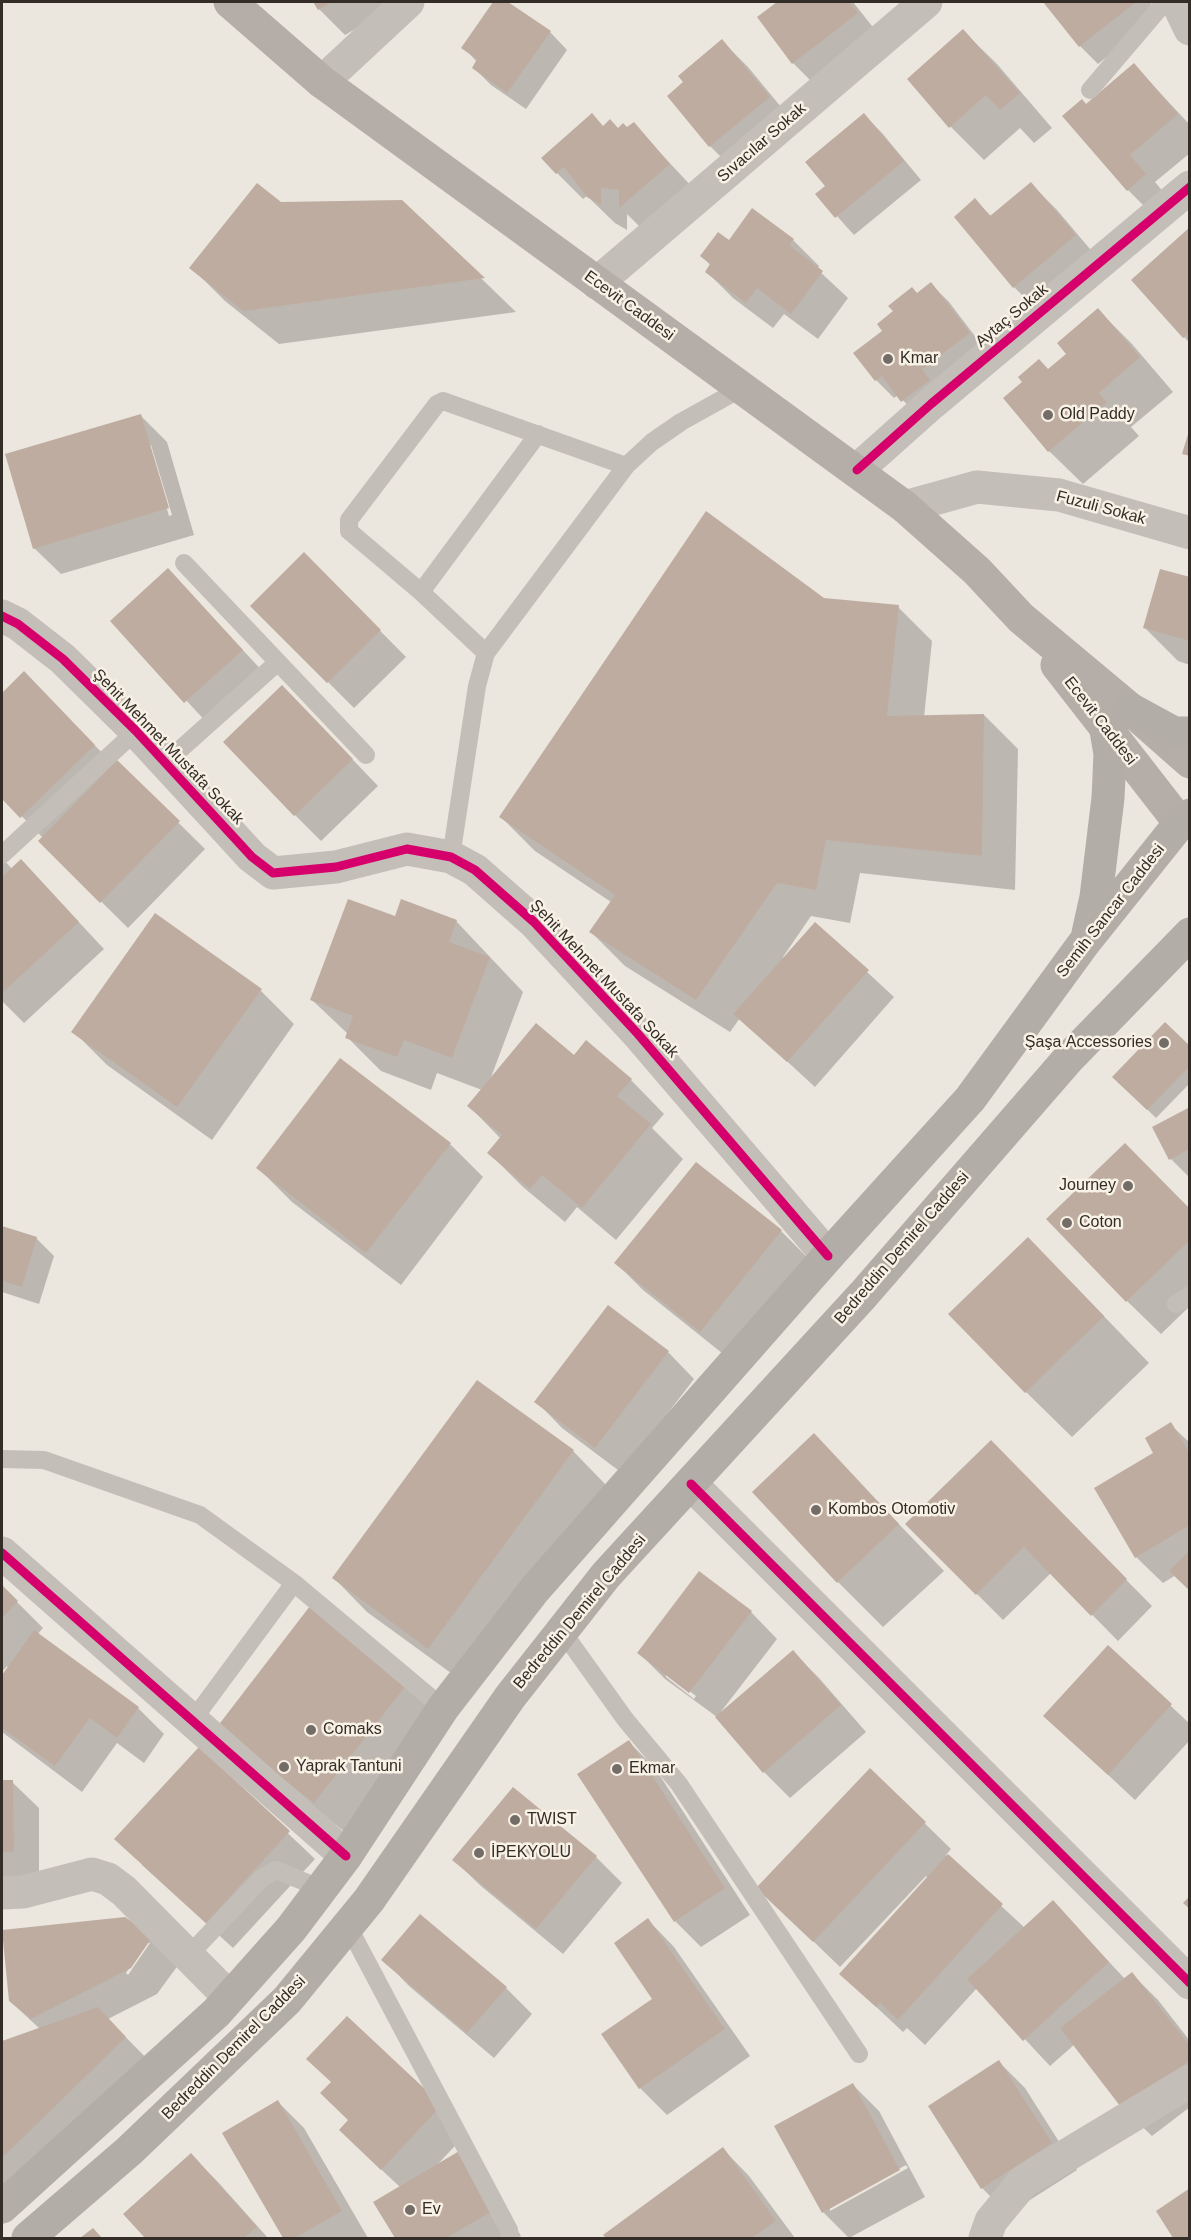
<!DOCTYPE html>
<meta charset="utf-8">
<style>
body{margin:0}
#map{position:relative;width:1191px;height:2240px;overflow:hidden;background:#ebe6de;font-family:Helvetica,sans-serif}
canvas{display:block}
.frame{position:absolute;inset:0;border:3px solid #342c27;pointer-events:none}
</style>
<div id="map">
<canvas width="1191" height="2240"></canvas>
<div class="frame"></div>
</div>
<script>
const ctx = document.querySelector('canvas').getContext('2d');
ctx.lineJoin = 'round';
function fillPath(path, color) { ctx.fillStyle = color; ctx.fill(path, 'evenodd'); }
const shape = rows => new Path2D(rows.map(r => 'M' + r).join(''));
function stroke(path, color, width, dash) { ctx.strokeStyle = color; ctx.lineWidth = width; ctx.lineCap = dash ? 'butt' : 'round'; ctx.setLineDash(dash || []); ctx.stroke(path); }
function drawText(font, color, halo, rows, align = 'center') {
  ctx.font = font + ' Helvetica,sans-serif'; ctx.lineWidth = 5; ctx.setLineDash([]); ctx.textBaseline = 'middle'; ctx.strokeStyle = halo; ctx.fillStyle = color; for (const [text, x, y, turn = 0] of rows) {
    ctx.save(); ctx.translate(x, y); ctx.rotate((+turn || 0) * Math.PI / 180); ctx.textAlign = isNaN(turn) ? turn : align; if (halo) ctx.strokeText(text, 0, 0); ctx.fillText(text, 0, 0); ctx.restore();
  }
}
const shadow = shape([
 [315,2,402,2,345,35,319,9],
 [495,2,506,2,550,32,567,50,526,109,491,85,474,68,477,62,463,47],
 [780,2,853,2,883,40,819,89,793,63,759,18],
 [1044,2,1150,2,1160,14,1098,64,1080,46],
 [963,31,997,64,1052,128,1034,143,1020,128,984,160,950,126],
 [722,41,748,67,795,124,737,173,710,146,669,96,686,82],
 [1134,65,1190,125,1190,153,1155,182,1171,201,1154,216,1128,190,1087,105],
 [864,115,882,133,921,180,854,235,817,194,827,186],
 [633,124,696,191,646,233,627,214,627,230,615,223,587,196,583,199,557,173,603,127,628,129],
 [1031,184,1057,210,1101,262,1040,313,1014,287,975,200,992,217],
 [401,201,516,312,279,344,225,301,191,267,280,204],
 [1190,229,1190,343,1184,337],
 [793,240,819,266,817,269,848,298,818,339,784,314,773,328,733,298,707,272,711,266,702,256],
 [931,284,949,302,987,352,920,418,898,395,894,398,876,380,855,353,884,331,917,295],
 [1098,310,1132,344,1173,392,1131,427,1139,436,1083,484,1049,451,1024,382,1049,371,1068,354],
 [140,415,167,442,194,535,61,574,34,548],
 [148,445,151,445,172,515,169,516],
 [304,554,406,657,354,708,252,606],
 [168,570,268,677,212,728,112,621],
 [1190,578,1190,665,1178,661,1145,628],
 [824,600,898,607,932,641,924,717,984,715,1018,749,1015,890,860,873,850,923,811,916,783,957,784,958,815,924,894,997,815,1087,740,1018,730,1032,625,966,591,932,611,902,535,851,501,817],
 [24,673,114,765,117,762,205,849,128,928,40,841,43,838,2,796,2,695],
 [308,713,378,786,321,841,295,815],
 [2,858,12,869,47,888,104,949,24,1023,2,1001],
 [395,918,456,921,523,992,490,1080,631,1080,664,1114,652,1128,683,1159,616,1240,577,1207,565,1222,523,1187,489,1153,501,1139,469,1106,482,1090,437,1073,431,1090,381,1071,347,1037,348,1034,312,1000],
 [261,991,294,1024,212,1140,107,1065,73,1031],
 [1190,1048,1190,1083,1156,1118,1114,1077],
 [1190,1109,1190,1178,1171,1159],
 [450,1144,483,1177,401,1285,292,1202,258,1168],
 [1190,1210,1190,1306,1161,1334,1127,1301],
 [2,1227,36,1238,54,1256,39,1304,2,1292],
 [781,1231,807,1257,727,1357,643,1290,616,1263],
 [1073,1284,1149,1363,1072,1437,1026,1392],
 [668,1352,694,1379,622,1473,562,1428,536,1401],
 [1170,1424,1190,1443,1190,1589,1176,1575,1163,1583,1136,1557,1155,1453],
 [814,1436,944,1571,883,1627,838,1582],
 [990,1442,1152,1606,1118,1641,1051,1573,1003,1620,907,1524],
 [573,1451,606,1485,462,1681,367,1612,334,1578],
 [2,1587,43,1628,37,1635,138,1708,164,1734,144,1763,117,1743,82,1792,2,1732,2,1677,8,1668,7,1666,2,1672],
 [751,1612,777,1639,720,1713,793,1652,819,1678,866,1732,790,1798,764,1772,717,1717,665,1679,639,1653],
 [666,1673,696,1696,694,1699,666,1677],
 [1108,1647,1190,1724,1190,1740,1135,1800,1045,1716],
 [407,1684,440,1718,349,1835,252,1760],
 [629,1742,655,1768,750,1915,701,1947,675,1921],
 [199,1749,315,1859,233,1948,142,1865],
 [870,1770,951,1849,946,1855,1025,1928,1053,1902,1125,1979,1132,1974,1158,2000,1190,2041,1190,2107,1152,2136,1125,2110,1075,2044,1050,2066,977,1988,925,2045,907,2028,903,2032,841,1974,928,1878,926,1876,840,1967,785,1914],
 [2,1782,12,1782,39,1808,39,1878,2,1878],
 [596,1857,622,1883,563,1954,481,1886,454,1860],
 [125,1919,179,1964,157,1994,108,2019,159,2071,2,2225,2,2043,40,2029,10,2001],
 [146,1943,150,1943,128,1975,126,1973],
 [648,1920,674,1947,750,2056,667,2115,640,2088,603,2035,654,1999],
 [383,1959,506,1988,532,2014,494,2058,409,1986],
 [347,2018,467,2133,437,2165,487,2178,521,2236,516,2238,397,2238,375,2203,401,2188,367,2156,332,2083],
 [999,2062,1025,2088,1077,2170,1008,2214,982,2188],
 [853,2085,879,2111,925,2197,849,2238,823,2212,776,2126],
 [906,2165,908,2168,830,2211,830,2207],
 [278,2102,304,2128,368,2238,284,2238,224,2134],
 [723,2149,749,2176,795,2238,608,2238,606,2235],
 [191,2155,217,2181,268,2238,147,2238,125,2214]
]);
const building = shape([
 [313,2,332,2,318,10],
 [493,2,508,2,551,31,507,93,472,68,477,59,461,48],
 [777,2,849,2,858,13,792,64,757,17],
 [1043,2,1136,2,1079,47],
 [963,29,1020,93,1000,110,986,95,949,128,907,79],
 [722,39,770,97,709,147,667,96,683,82,678,76],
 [1134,63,1178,114,1130,155,1146,174,1127,191,1062,116,1082,99,1086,104],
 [592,113,603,126,610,119,618,128,623,123,627,127,634,122,670,164,619,208,619,190,601,188,601,205,587,197,564,167,556,174,541,158],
 [864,113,904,161,835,218,815,194,825,186,805,162],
 [1031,182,1076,235,1013,288,954,217,975,198,990,216],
 [257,183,281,202,402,200,485,278,243,311,189,268],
 [752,208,794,239,789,245,823,271,791,314,757,288,746,303,705,272,710,264,700,256,718,232,729,240],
 [1190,227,1190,332,1183,338,1131,280],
 [931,282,970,333,922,369,930,380,901,402,882,376,875,381,853,353,882,331,877,324,893,311,888,306,912,287,917,293],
 [1098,308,1140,357,1099,393,1107,402,1048,452,1003,398,1022,382,1018,377,1039,359,1048,369,1066,354,1057,343],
 [141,414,169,508,33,549,5,454],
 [1189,431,1190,431,1190,456,1182,454],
 [706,511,824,598,899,605,887,716,984,714,982,856,826,840,816,890,777,883,696,1000,589,932,615,895,499,817],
 [304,552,381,630,327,683,250,606],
 [168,568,243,650,184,703,110,621],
 [1160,569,1190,577,1190,641,1143,628],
 [24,671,95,745,20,818,2,799,2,693],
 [282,685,353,759,294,816,223,742],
 [117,760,180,821,100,903,38,841],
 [21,859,79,922,2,993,2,877],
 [348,899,395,916,401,899,457,920,449,942,490,957,452,1058,404,1040,397,1057,345,1038,353,1016,310,1000],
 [155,913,262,989,177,1107,71,1032],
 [815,922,869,970,787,1062,733,1014],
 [1165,1022,1190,1046,1190,1066,1147,1110,1112,1077],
 [536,1023,574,1055,586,1040,632,1079,617,1096,651,1124,582,1208,542,1175,530,1189,487,1153,502,1135,467,1106],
 [340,1058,451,1143,366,1253,256,1168],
 [1190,1107,1190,1149,1169,1160,1152,1127],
 [1125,1143,1190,1209,1190,1240,1126,1302,1046,1219],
 [696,1162,782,1230,700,1332,614,1263],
 [2,1226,37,1237,22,1287,2,1281],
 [1028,1237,1104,1316,1025,1393,948,1314],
 [608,1305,669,1351,595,1448,534,1402],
 [477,1380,574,1450,428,1649,332,1578],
 [1171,1422,1190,1454,1190,1525,1135,1558,1094,1488,1153,1453,1145,1438],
 [814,1433,899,1524,837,1583,752,1492],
 [991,1440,1127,1579,1091,1616,1024,1547,976,1595,905,1524],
 [1190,1550,1190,1591,1169,1571],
 [699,1571,752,1611,689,1693,637,1653],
 [2,1585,18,1601,2,1618],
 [310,1606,408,1683,314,1803,217,1727],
 [34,1630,139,1707,117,1738,90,1718,55,1766,2,1728,2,1675],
 [1108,1645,1172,1704,1108,1775,1043,1716],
 [793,1650,841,1705,763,1773,715,1717],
 [629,1740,725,1888,674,1922,577,1774],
 [199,1747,290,1831,206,1923,114,1839],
 [870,1768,926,1822,813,1942,756,1888],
 [2,1780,13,1780,14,1852,2,1852],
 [513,1787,597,1856,536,1929,452,1860],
 [948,1854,1003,1904,898,2020,880,2003,876,2007,839,1974],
 [1190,1896,1190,1909,1183,1903],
 [1053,1900,1109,1962,1023,2041,967,1979],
 [420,1914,507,1987,467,2033,381,1960],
 [125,1917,153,1936,131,1968,31,2019,9,2001,2,1930],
 [648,1918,725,2029,639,2089,601,2034,652,1999,614,1943],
 [1132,1972,1190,2046,1190,2060,1124,2111,1060,2028],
 [98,2007,126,2037,2,2158,2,2041],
 [347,2016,442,2105,381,2170,339,2130,348,2120,320,2093,331,2082,306,2059],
 [999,2060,1052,2143,981,2189,928,2106],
 [853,2083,900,2170,822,2213,774,2126],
 [278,2100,342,2211,295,2238,283,2238,222,2133],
 [723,2147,776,2221,752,2238,606,2238,603,2235],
 [461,2150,496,2209,446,2238,395,2238,373,2202],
 [191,2153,257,2227,244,2238,145,2238,123,2214],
 [1190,2188,1190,2238,1173,2238,1156,2211],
 [93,2228,102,2238,80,2238]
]);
const service = shape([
 [1090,90,1165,2],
 [184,563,366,755],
 [421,592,538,434],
 [486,653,421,592,349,531,349,520,437,404,443,401,626,466],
 [165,763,278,662],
 [2,855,136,731],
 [451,857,477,686,486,653,626,466,652,442,681,422,742,388],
 [1176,1304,1190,1295],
 [2,1459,44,1460,200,1515,294,1583,443,1708],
 [562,1631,625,1719,679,1784,859,2054],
 [192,1721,294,1583],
 [348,1926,509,2230,510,2238],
 [188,1956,262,1878,276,1870,322,1889]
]);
const minor = shape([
 [1177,2,1190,29],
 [322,82,408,2],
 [597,283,926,2],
 [857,470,931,404,1190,187],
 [905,507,977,487,1059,495,1190,533],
 [2,616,18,624,63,659,136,731,252,857,273,873,336,867,407,849,451,857,475,870,534,922,638,1034,828,1256],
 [691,1484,1190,1983],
 [2,1553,346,1856],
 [2,1893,23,1892,92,1874,108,1879,124,1891,229,1997],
 [985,2238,991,2221,1024,2181,1190,2081]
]);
const secondary = shape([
 [230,2,322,82,905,507,977,571,1021,618,1130,709,1190,762],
 [1057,665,1180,823]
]);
const primary = shape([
 [1130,709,1174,733,1190,733],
 [1088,933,1096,897,1108,798,1110,754,1106,730],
 [2,2207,216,2013,291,1929,346,1856,443,1708,535,1589,828,1256,970,1099,1084,943,1180,823,1190,815],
 [28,2238,129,2151,287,2000,369,1900,510,1697,606,1575,863,1295,1069,1058,1190,934]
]);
const cycleway = shape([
 [857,470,931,404,1190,187],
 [2,616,18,624,63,659,136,731,252,857,273,873,336,867,407,849,451,857,475,870,534,922,638,1034,828,1256],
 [691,1484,1190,1983],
 [2,1553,346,1856]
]);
const markers = [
 [888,359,6,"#746d67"],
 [1048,415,6,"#746d67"],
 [1164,1043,6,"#746d67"],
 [1128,1186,6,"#746d67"],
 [1067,1223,6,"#746d67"],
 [816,1510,6,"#746d67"],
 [311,1730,6,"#746d67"],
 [284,1767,6,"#746d67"],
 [617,1769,6,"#746d67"],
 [515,1820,6,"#746d67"],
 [479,1853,6,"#746d67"],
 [410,2210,6,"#746d67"]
];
const streetNames = [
 ["Sıvacılar Sokak",762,143,-41],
 ["Ecevit Caddesi",629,306,36],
 ["Aytaç Sokak",1012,316,-40],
 ["Fuzuli Sokak",1101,508,15],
 ["Ecevit Caddesi",1100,721,52],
 ["Şehit Mehmet Mustafa Sokak",168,747,46],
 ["Semih Sancar Caddesi",1111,911,-52],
 ["Şehit Mehmet Mustafa Sokak",604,979,47],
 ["Bedreddin Demirel Caddesi",902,1248,-49],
 ["Bedreddin Demirel Caddesi",580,1612,-50],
 ["Bedreddin Demirel Caddesi",234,2048,-45]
];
const poiNames = [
 ["Kmar",900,359],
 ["Old Paddy",1060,415],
 ["Şaşa Accessories",1152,1043,"right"],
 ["Journey",1116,1186,"right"],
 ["Coton",1079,1223],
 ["Kombos Otomotiv",828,1510],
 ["Comaks",323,1730],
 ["Yaprak Tantuni",296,1767],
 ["Ekmar",629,1769],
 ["TWIST",527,1820],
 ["İPEKYOLU",491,1853],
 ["Ev",422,2210]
];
fillPath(shadow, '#0003');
fillPath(building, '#beaca0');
stroke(service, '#c4beb8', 18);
stroke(minor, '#c4beb8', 33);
stroke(secondary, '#b5aea8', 33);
stroke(primary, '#b3ada7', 33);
stroke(cycleway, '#d6006c', 9);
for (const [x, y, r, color] of markers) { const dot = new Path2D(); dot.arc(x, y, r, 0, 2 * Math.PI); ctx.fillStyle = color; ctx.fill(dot); stroke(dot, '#f8f1e5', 2); }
drawText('16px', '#342c27', '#f8f1e5', streetNames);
drawText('16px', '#342c27', '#f8f1e5', poiNames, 'left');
</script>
